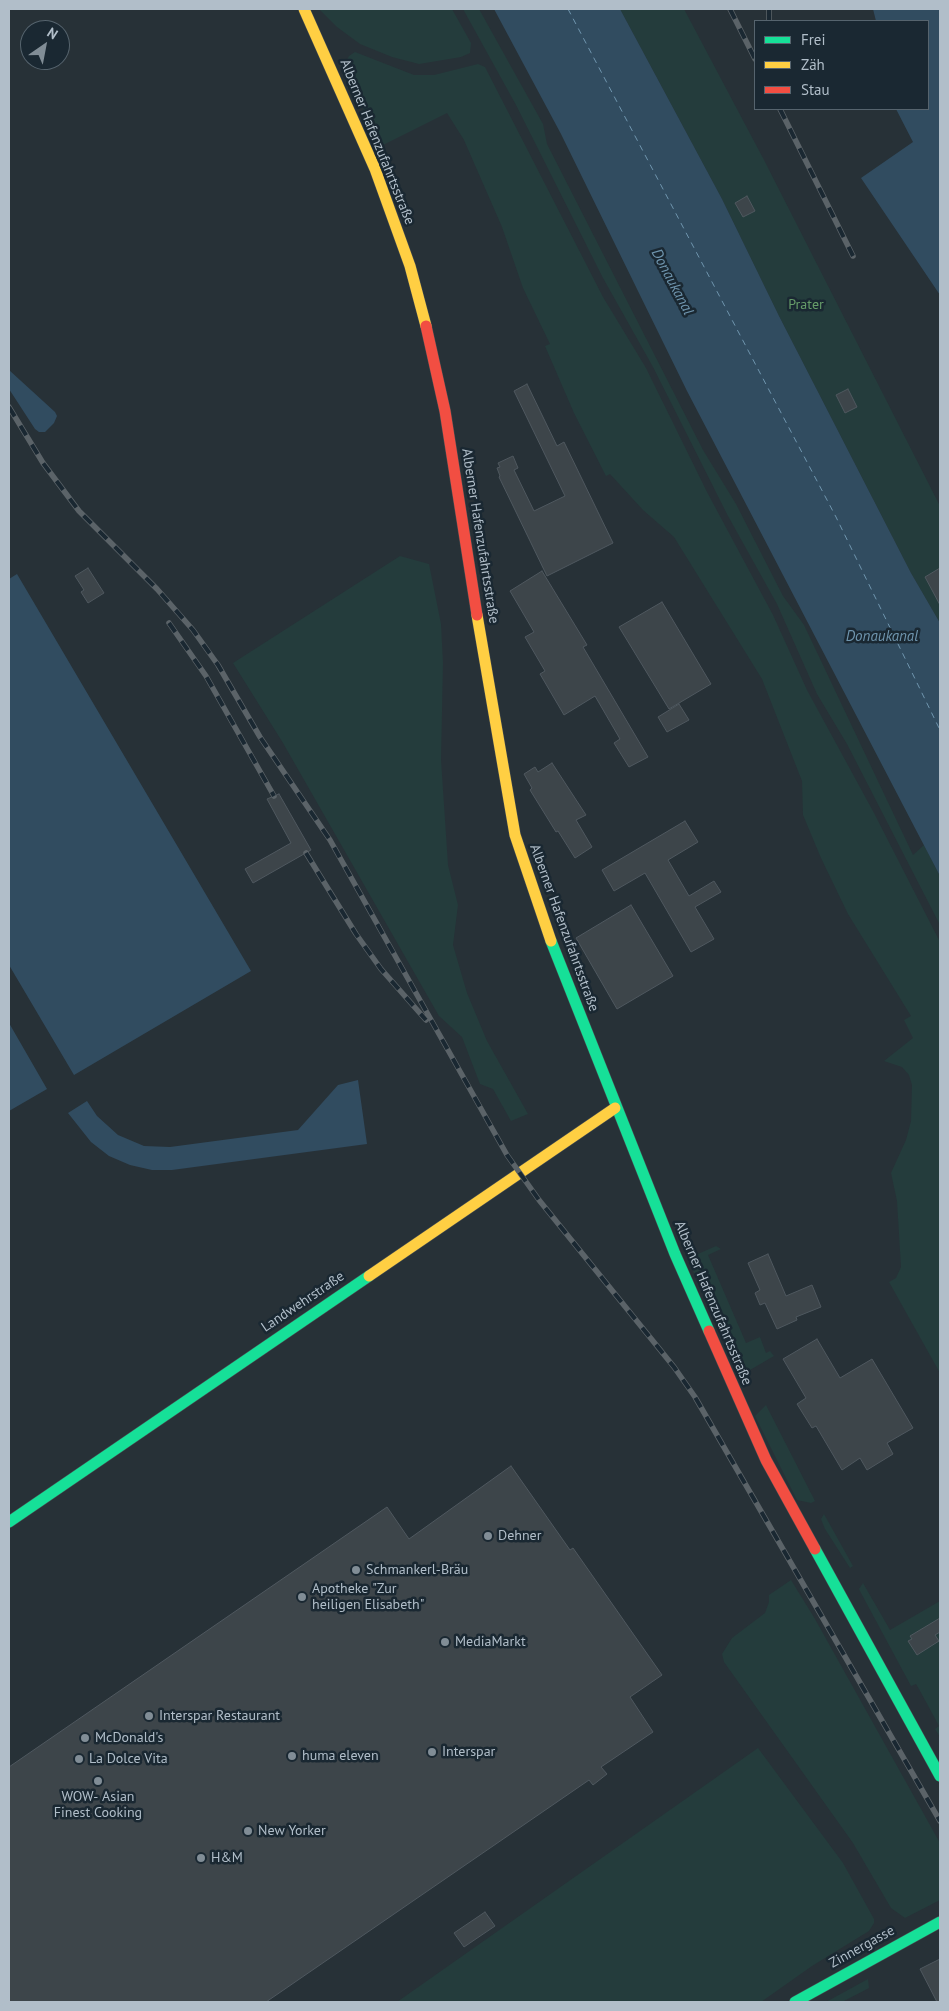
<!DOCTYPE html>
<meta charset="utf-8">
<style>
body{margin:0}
#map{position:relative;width:949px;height:2011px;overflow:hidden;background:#273137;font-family:"PT Sans",sans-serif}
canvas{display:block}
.frame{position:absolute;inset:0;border:10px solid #b1bec9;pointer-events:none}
.legend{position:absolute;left:754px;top:20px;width:175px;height:90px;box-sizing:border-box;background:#1a2832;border:1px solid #56646e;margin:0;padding:6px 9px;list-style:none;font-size:15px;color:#b1bec9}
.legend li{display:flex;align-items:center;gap:10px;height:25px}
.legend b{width:25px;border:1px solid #56646e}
.north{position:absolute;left:20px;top:20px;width:50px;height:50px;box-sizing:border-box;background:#1a2832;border:1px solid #56646e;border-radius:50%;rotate:33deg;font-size:14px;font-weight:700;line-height:20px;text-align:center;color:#b1bec9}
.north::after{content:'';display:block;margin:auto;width:18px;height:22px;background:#818d96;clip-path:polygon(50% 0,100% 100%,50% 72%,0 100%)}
</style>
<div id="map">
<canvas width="949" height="2011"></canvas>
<div class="frame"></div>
<ul class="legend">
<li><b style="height:6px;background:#16e098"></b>Frei</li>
<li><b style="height:6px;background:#ffcf43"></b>Zäh</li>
<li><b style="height:6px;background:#f24e42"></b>Stau</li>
</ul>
<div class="north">N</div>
</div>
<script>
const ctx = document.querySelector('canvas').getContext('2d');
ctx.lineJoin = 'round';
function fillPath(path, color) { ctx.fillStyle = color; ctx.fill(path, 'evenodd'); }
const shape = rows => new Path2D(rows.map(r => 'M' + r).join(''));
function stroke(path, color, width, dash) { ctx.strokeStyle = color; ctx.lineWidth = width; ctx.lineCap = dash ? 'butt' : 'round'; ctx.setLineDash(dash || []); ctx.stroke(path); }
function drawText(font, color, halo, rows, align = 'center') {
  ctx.font = font + ' "PT Sans",sans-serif'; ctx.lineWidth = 5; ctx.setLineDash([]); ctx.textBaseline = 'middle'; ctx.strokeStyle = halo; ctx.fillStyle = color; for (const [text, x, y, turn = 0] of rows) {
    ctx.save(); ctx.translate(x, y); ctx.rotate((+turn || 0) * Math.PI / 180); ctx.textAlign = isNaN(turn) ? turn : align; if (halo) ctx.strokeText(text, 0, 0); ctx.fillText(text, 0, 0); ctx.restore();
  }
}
const green = shape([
 [319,9,452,9,471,43,470,53,461,57,419,64,392,57,360,44,337,27],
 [463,9,479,9,543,124,547,144,703,450,736,504,783,596,804,625,913,855,924,845,940,876,940,925,847,744,817,694,777,604,728,516,653,367,603,278,516,105],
 [620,9,684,9,764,160,940,506,940,623,911,573,779,316,722,199],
 [355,52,414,75,434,75,478,64,485,67,603,297,646,368,707,492,773,615,807,690,874,813,940,942,940,1373,889,1282,896,1278,901,1267,897,1201,891,1173,906,1140,911,1121,912,1085,909,1075,902,1067,884,1061,913,1038,904,1020,911,1016,848,914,821,858,803,815,802,781,762,679,674,537,643,510,610,474,606,476,574,413,545,346,550,344,523,288,502,227,464,140,447,113,379,147,345,64,349,56],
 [400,556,429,564,441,624,443,663,441,760,448,865,458,905,453,945,467,993,487,1041,528,1114,511,1121,493,1089,480,1084,462,1037,439,1016,283,743,233,663],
 [716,1246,721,1249,708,1255,746,1343,760,1337,766,1353,770,1351,774,1356,750,1370,745,1370,738,1362,713,1303,707,1303,689,1262,691,1257],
 [766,1405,815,1501,811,1503,797,1500,755,1416],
 [824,1514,853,1566,850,1568,825,1529,821,1519],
 [791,1580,815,1619,940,1843,940,1900,905,1918,891,1908,853,1843,724,1662,722,1654,732,1638,765,1613,769,1602,769,1595],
 [863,1583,890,1630,940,1601,940,1737,935,1729,939,1726,919,1689,916,1684,911,1686,861,1593,859,1589],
 [758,1748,843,1863,874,1919,874,1923,869,1931,812,1966,761,2002,397,2002],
 [868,1979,869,1988,842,2002,826,2002]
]);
const water = shape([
 [494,9,620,9,722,199,779,316,911,573,940,623,940,876,687,391,561,134],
 [873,9,940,9,940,295,861,178,913,142,896,109,928,109,928,21,876,21],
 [9,370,55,412,57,416,54,423,45,432,39,432,35,429,9,389],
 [17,574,251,971,74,1075,9,965,9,579],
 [9,1023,47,1089,9,1111],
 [358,1080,367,1144,172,1170,152,1170,130,1165,109,1156,91,1142,68,1113,87,1101,97,1116,118,1135,144,1146,170,1147,298,1130,338,1085]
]);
const ferry = shape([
 [568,9,836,517,940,730]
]);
const building = shape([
 [747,196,755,211,743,217,735,203,747,196],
 [527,384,557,446,564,442,613,543,547,576,499,477,500,476,497,468,500,467,498,463,513,456,518,468,514,470,534,511,565,496,514,391,527,384],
 [848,389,857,407,845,413,836,395,848,389],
 [88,568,104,593,88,603,81,592,84,590,75,576,88,568],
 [940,568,940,605,925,577,940,568],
 [542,571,587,645,583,647,648,757,629,767,614,743,620,739,595,696,564,715,540,674,545,671,525,637,534,632,510,591,542,571],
 [662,602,711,684,669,709,619,627,662,602],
 [679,704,689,720,667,732,658,717,679,704],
 [552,763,586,815,576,820,592,847,575,858,558,831,556,832,530,790,532,788,524,774,535,767,538,772,552,763],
 [279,794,311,850,253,883,245,869,291,843,267,799,279,794],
 [685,821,698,842,668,860,689,896,714,881,721,892,695,907,714,939,691,952,645,873,614,891,602,870,685,821],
 [631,905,673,976,617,1009,576,938,631,905],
 [768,1254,786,1296,812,1285,821,1307,796,1317,797,1320,777,1329,765,1303,760,1305,755,1293,760,1290,748,1263,768,1254],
 [817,1339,840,1378,872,1359,913,1428,887,1443,893,1454,867,1470,860,1458,842,1470,816,1426,812,1428,797,1404,806,1398,783,1359,817,1339],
 [511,1466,570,1550,573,1548,662,1675,630,1697,653,1732,601,1767,607,1774,593,1785,589,1780,266,2002,9,2002,9,1767,387,1507,409,1539,511,1466],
 [940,1618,940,1632,935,1635,939,1641,917,1655,908,1641,912,1639,910,1636,940,1618],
 [485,1912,495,1926,464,1947,454,1933,485,1912],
 [940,1959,940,2002,937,2002,920,1969,940,1959]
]);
const fast = shape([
 [551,941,675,1254,709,1331],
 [9,1522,369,1276],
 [815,1549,940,1776],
 [795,2002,940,1922]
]);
const slow = shape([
 [304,9,375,169,410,266,426,326],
 [477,615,515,835,551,941],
 [369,1276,615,1108]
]);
const jam = shape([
 [426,326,445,411,477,615],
 [709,1331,766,1460,815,1549]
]);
const rail = shape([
 [730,9,755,59],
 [769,9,769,21],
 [780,109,853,256],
 [9,407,43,463,79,511,157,589,193,630,218,665,260,737,330,840,507,1155,539,1200,674,1367,695,1397,940,1821],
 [169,623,206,676,274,796],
 [306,853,356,934,381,969,426,1020]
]);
const markers = [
 [488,1536,5,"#818d96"],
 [356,1570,5,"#818d96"],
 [302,1597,5,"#818d96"],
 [445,1642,5,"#818d96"],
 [149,1716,5,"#818d96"],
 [85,1738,5,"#818d96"],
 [432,1752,5,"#818d96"],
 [292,1756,5,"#818d96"],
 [79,1759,5,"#818d96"],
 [98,1781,5,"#818d96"],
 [248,1831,5,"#818d96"],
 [201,1858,5,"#818d96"]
];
const streetNames = [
 ["Alberner Hafenzufahrtsstraße",377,142,68],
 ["Alberner Hafenzufahrtsstraße",480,536,81],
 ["Alberner Hafenzufahrtsstraße",564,928,70],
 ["Landwehrstraße",303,1302,-34],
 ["Alberner Hafenzufahrtsstraße",713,1303,67],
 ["Zinnergasse",862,1947,-29]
];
const parkNames = [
 ["Prater",806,305]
];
const poiNames = [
 ["Dehner",498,1536],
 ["Schmankerl-Bräu",366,1570],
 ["Apotheke \"Zur",312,1589],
 ["heiligen Elisabeth\"",312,1605],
 ["MediaMarkt",455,1642],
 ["Interspar Restaurant",159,1716],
 ["McDonald's",95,1738],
 ["Interspar",442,1752],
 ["huma eleven",302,1756],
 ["La Dolce Vita",89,1759],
 ["WOW- Asian",98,1797,"center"],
 ["Finest Cooking",98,1813,"center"],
 ["New Yorker",258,1831],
 ["H&M",211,1858]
];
const waterNames = [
 ["Donaukanal",672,282,62],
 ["Donaukanal",882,637]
];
fillPath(green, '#243c3c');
fillPath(water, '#314c60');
stroke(ferry, '#6f95ae', 1, [6, 5]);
fillPath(building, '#3d454a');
stroke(building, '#4f585f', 1);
stroke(fast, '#464d51', 12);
stroke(slow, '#464d51', 12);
stroke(jam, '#464d51', 12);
stroke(fast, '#16e098', 11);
stroke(slow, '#ffcf43', 11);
stroke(jam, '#f24e42', 11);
stroke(rail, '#5b6368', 5.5);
stroke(rail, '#1a2832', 4, [11]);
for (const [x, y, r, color] of markers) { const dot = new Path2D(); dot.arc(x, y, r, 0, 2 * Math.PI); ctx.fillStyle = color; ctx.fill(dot); stroke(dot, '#1a2832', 2); }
drawText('14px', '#b1bec9', '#1a2832', streetNames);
drawText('14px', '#669c69', '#1a2832', parkNames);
drawText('14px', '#b1bec9', '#1a2832', poiNames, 'left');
drawText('italic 15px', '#6f95ae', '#1a2832', waterNames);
</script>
